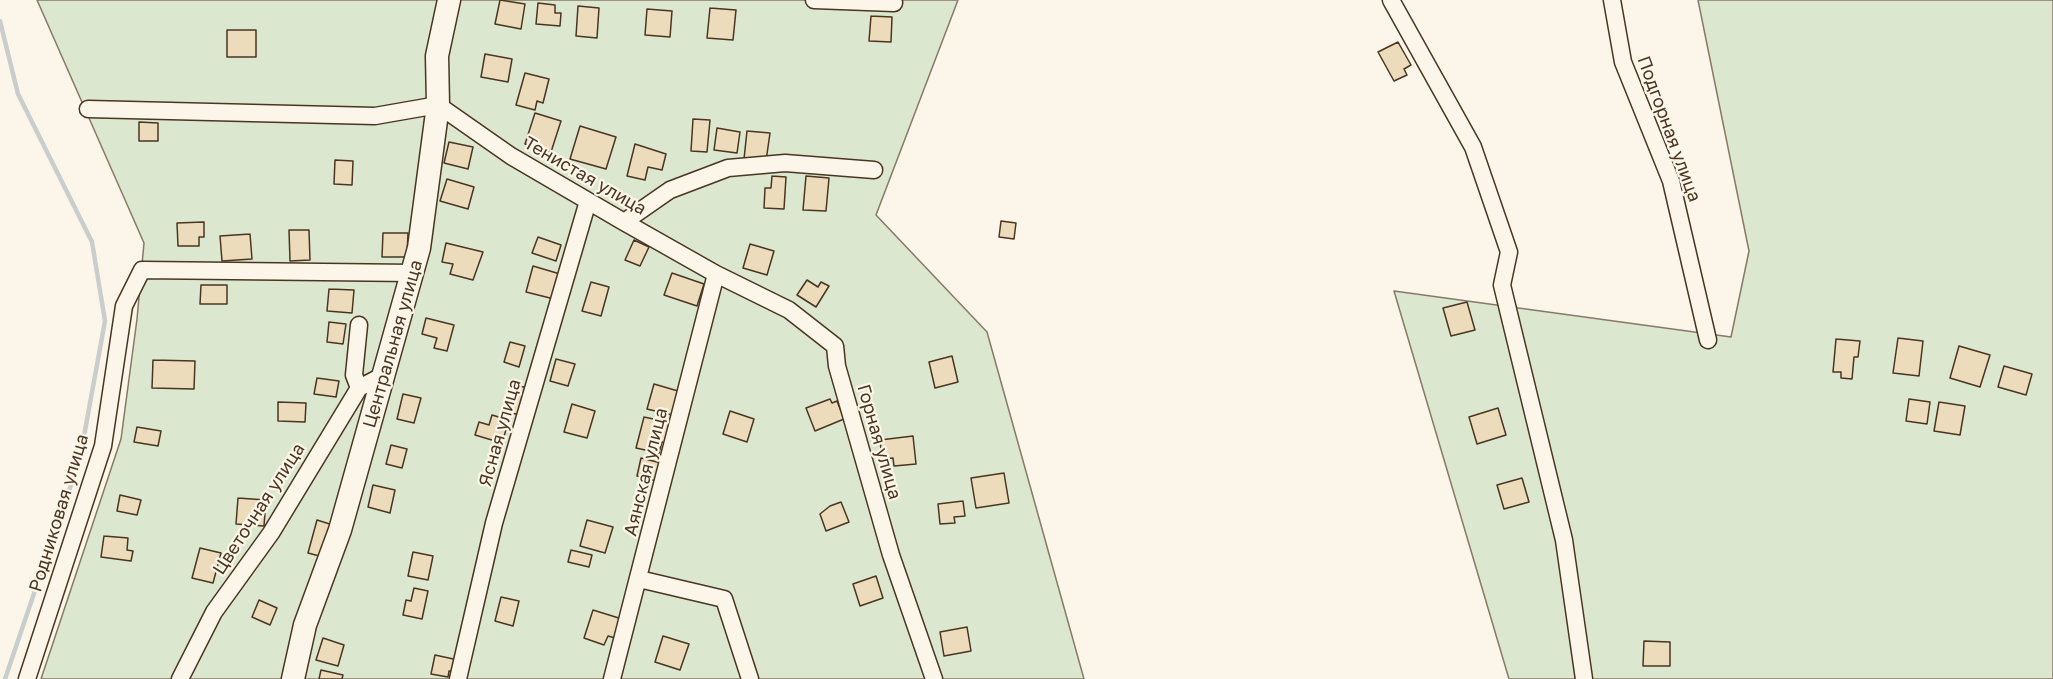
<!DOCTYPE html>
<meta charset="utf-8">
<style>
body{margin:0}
canvas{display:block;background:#fbf6e9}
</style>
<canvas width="2053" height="679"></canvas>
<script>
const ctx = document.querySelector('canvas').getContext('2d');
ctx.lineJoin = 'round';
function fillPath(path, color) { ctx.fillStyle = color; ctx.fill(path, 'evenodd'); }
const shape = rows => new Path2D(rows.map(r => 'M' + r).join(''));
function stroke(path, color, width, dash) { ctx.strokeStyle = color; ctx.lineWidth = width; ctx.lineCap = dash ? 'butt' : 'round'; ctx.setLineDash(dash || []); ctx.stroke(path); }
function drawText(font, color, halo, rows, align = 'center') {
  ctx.font = font + ' "Golos Text",sans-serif'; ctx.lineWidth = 4.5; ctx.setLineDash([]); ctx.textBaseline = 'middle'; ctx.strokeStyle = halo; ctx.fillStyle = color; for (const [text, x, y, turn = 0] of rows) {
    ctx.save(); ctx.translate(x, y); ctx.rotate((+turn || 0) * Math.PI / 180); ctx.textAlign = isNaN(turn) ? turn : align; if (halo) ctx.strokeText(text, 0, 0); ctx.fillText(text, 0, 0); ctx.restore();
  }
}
const green = shape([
 [37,0,958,0,876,215,987,332,1084,679,41,679,121,439,137,319,144,243,37,0],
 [1698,0,2053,0,2053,679,1509,679,1394,291,1731,337,1749,251,1698,0]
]);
const stream = shape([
 [0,21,18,94,92,242,105,321,80,458,5,679]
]);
const building = shape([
 [500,0,525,4,521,29,495,24,500,0],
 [538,3,555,5,555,13,561,13,560,26,536,24,538,3],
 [578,6,599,8,597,38,576,36,578,6],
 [710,8,736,10,733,40,707,38,710,8],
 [647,9,672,11,670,37,645,35,647,9],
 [871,16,892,17,891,42,869,41,871,16],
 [227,30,256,30,256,57,227,57,227,30],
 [1398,42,1411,65,1404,69,1407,75,1394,81,1378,52,1398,42],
 [485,54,512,59,508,82,481,77,485,54],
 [525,73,549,79,543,103,537,101,535,110,516,105,525,73],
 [535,113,561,121,551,152,525,144,535,113],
 [693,119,710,120,707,152,691,151,693,119],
 [139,122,158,123,158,141,139,141,139,122],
 [580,126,616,137,606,169,570,159,580,126],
 [717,128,740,132,737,153,714,150,717,128],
 [747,131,770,133,766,161,744,159,747,131],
 [449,142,473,147,468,169,444,163,449,142],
 [635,144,666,154,662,170,648,167,645,180,627,176,635,144],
 [335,160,353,161,352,185,334,184,335,160],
 [772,176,786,177,784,209,764,208,765,188,771,188,772,176],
 [806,176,829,178,826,211,803,210,806,176],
 [447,179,474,187,468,209,440,201,447,179],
 [1001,221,1016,223,1014,239,999,237,1001,221],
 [204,222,204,237,199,237,199,246,178,246,177,223,204,222],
 [289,230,309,230,310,260,290,261,289,230],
 [383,233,408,233,407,257,382,257,383,233],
 [250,234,252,259,222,261,220,236,250,234],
 [538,237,561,245,556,261,532,253,538,237],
 [634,240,649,247,640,266,625,260,634,240],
 [446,243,483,252,473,280,450,274,453,264,442,262,446,243],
 [750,244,774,251,767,275,743,268,750,244],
 [533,266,560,274,554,299,526,292,533,266],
 [672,273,704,284,697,306,664,295,672,273],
 [807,280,818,287,821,282,829,286,816,307,797,295,807,280],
 [591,282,609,287,601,316,582,311,591,282],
 [201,285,227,285,227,304,200,304,201,285],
 [329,289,354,290,352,313,327,311,329,289],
 [1467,302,1475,330,1451,336,1443,308,1467,302],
 [426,318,454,325,447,351,434,348,437,338,422,334,426,318],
 [329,322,346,324,343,344,327,342,329,322],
 [1898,338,1923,341,1919,376,1893,373,1898,338],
 [1836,339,1860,341,1858,357,1854,357,1852,379,1841,378,1841,372,1833,372,1836,339],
 [510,342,525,346,519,367,504,362,510,342],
 [1959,346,1990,355,1980,387,1950,378,1959,346],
 [952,356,958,382,935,388,929,362,952,356],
 [556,359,575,364,568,386,550,381,556,359],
 [153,360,195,361,194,389,152,388,153,360],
 [2004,366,2032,374,2026,395,1998,387,2004,366],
 [317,378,339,381,336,397,314,394,317,378],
 [510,384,528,388,522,415,504,412,510,384],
 [654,384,678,391,672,415,647,409,654,384],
 [403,394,421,398,414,423,397,419,403,394],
 [830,399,832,403,837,401,844,419,815,431,806,408,830,399],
 [1909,399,1930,402,1927,424,1906,421,1909,399],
 [278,402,306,403,305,422,278,421,278,402],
 [1939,402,1965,406,1960,435,1934,431,1939,402],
 [572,404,595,411,587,438,564,432,572,404],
 [1498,408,1506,435,1477,444,1469,417,1498,408],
 [730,411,754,419,747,442,723,434,730,411],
 [492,415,509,420,502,443,475,435,479,422,489,425,492,415],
 [644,417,672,423,667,444,662,442,659,453,636,448,644,417],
 [137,427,161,431,158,446,134,442,137,427],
 [913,436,916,464,894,466,893,458,882,459,880,440,913,436],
 [391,445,407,449,402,468,386,464,391,445],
 [641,458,661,463,656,481,637,476,641,458],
 [1004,473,1009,503,976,508,971,478,1004,473],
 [1522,478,1529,502,1504,509,1497,485,1522,478],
 [373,485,395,490,390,513,368,507,373,485],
 [120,495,141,500,137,515,117,511,120,495],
 [238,498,266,500,264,526,236,524,238,498],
 [963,501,965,516,954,517,955,523,940,524,938,504,963,501],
 [841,502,849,522,826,531,820,514,830,506,841,502],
 [317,520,336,526,327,558,308,553,317,520],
 [587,520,613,527,605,553,580,546,587,520],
 [104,536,128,538,127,550,133,551,131,561,101,557,104,536],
 [200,548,221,553,213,583,192,578,200,548],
 [571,550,592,555,589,567,568,562,571,550],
 [413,552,433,556,428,580,408,576,413,552],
 [876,576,883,598,860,606,853,584,876,576],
 [414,588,428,591,422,619,403,615,406,600,411,601,414,588],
 [501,597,519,601,513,626,495,621,501,597],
 [259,600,277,608,270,625,252,617,259,600],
 [593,610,622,619,615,638,608,636,604,645,584,638,593,610],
 [967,627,971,651,944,656,940,632,967,627],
 [663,636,689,644,680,670,655,662,663,636],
 [323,638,344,645,338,666,316,660,323,638],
 [1644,641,1670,642,1670,666,1643,666,1644,641],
 [435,655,458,660,455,672,449,671,448,677,431,674,435,655],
 [321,670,343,675,342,679,319,679,321,670]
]);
const minor = shape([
 [814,0,894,3],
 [1391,0,1473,147,1509,252,1502,285,1564,540,1584,679],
 [1612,0,1623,62,1671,181,1708,340],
 [88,109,375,116,438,105,511,156,624,222,716,274,789,310,835,346,837,366,891,555,934,679],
 [624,222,670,190,728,168,785,163,874,170],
 [359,388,354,375,359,325],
 [639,579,724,599,750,679],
 [27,679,103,446,124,306,142,270,413,273],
 [180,679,214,612,271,533,359,388,384,375],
 [458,679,494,523,588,201],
 [612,679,716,274]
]);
const major = shape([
 [293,679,305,625,340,530,419,248,438,105,437,56,449,0]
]);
const streetNames = [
 ["Подгорная улица",1669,129,70],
 ["Тенистая улица",585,176,30],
 ["Центральная улица",393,344,-74],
 ["Ясная улица",500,433,-74],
 ["Горная улица",879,442,74],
 ["Аянская улица",646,472,-76],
 ["Цветочная улица",259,509,-57],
 ["Родниковая улица",59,513,-73]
];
fillPath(green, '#dce7d0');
stroke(green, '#887966', 1.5);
stroke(stream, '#c9cecd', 4.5);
fillPath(building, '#ecdcbc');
stroke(building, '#4a3520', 1.5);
stroke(minor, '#4a3520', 19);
stroke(major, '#4a3520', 25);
stroke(minor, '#fbf6e9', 16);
stroke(major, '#fbf6e9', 22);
drawText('18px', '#4a3520', '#fbf6e9', streetNames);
</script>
